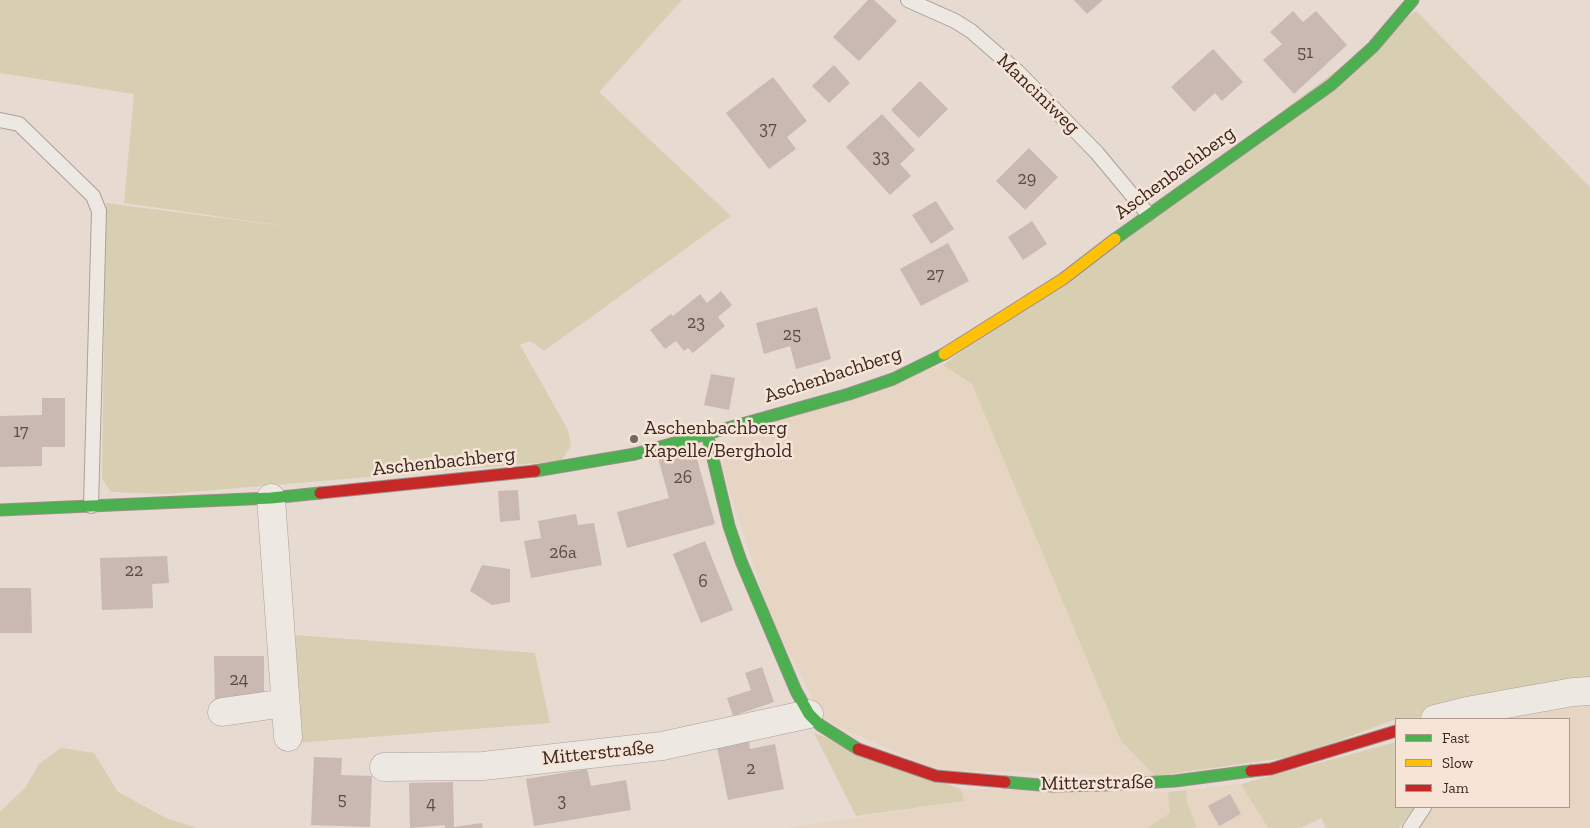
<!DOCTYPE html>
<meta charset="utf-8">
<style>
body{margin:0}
#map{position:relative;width:1590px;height:828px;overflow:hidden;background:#e6dad1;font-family:"Zilla Slab",serif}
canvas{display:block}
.legend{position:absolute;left:1395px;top:718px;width:175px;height:90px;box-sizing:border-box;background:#f6e5d7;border:1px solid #ab998e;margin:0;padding:6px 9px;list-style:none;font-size:15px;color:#3b2620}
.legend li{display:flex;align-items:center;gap:10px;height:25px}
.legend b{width:25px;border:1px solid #ab998e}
</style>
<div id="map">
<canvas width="1590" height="828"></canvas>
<ul class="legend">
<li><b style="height:6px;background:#4caf50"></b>Fast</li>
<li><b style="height:6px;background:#ffc107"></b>Slow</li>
<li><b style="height:6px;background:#c62828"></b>Jam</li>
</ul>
</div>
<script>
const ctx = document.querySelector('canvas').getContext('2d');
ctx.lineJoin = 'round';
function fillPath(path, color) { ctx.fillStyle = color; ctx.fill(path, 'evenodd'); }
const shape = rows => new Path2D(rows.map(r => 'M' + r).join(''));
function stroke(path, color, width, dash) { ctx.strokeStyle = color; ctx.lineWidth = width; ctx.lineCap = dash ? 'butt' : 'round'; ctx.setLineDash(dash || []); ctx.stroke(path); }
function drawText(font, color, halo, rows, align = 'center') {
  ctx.font = font + ' "Zilla Slab",serif'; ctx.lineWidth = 5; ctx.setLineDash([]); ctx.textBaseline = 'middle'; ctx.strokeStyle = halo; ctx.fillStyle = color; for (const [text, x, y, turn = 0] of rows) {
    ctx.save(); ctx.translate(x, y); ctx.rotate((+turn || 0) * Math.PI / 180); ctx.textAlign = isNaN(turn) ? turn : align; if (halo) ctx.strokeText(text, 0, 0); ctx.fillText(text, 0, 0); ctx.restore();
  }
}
const farmland = shape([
 [943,365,972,383,1121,741,1155,776,937,770,824,720,771,619,722,467,726,451,741,433],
 [1590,701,1590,828,1419,828,1432,807,1569,807,1569,719,1485,719],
 [1243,784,1268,828,1197,828,1187,803,1186,790],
 [961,789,1168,792,1171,813,1147,828,789,828,964,801]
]);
const green = shape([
 [0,0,682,0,599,92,731,216,544,351,530,341,520,345,568,430,571,446,561,461,166,494,111,492,102,479,106,203,299,228,124,203,134,94,0,73],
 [1416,11,1590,187,1590,685,1411,719,1396,719,1298,756,1155,776,1121,741,972,384,943,365],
 [296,635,535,653,550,723,296,743],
 [814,733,961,789,964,801,856,816],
 [1396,742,1396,807,1414,807,1399,828,1326,828,1321,818,1301,828,1268,828,1241,784],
 [61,748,94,753,118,792,168,819,197,828,0,828,0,812,25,788,39,764],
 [1186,790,1187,803,1197,828,1147,828,1170,813,1168,792]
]);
const building = shape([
 [868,0,874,0,897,21,859,61,833,37],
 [1074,0,1103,0,1087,14],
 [1293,11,1303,22,1316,11,1347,45,1294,94,1263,60,1282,44,1270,32],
 [1213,49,1243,82,1222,101,1215,93,1194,112,1171,87],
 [834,65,850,83,829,103,812,86],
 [773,77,807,121,787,137,796,149,769,169,726,113],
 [920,81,948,109,919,138,891,110],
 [882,114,915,150,900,164,911,176,890,195,846,147],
 [1029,148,1058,177,1025,210,996,181],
 [936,201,954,229,931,244,912,215],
 [1032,221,1047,244,1023,260,1008,237],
 [948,243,969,281,921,306,900,269],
 [721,291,732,305,718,317,725,326,693,353,688,348,684,351,676,341,665,349,650,330,671,314,673,316,700,294,707,303],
 [817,307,831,359,796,369,790,346,764,354,756,323],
 [711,374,735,378,729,410,704,405],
 [42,398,65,398,65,447,42,447,42,466,0,467,0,416,42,415],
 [694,448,715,524,627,548,617,512,669,498,658,458],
 [518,490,520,520,500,522,498,491],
 [576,514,578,525,594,523,602,565,531,578,524,541,541,538,538,521],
 [705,541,733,610,701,623,673,554],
 [167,556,169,583,152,584,153,608,102,610,100,558],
 [482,565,510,569,510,602,492,605,470,591],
 [0,588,31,588,32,633,0,633],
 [214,656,264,656,264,704,215,704],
 [762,667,774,702,733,716,727,698,751,690,745,673],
 [748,736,750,749,775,744,784,789,728,800,716,742],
 [314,757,342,758,341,775,372,776,370,827,311,825],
 [587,769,591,786,626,780,631,810,534,826,526,779],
 [453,782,454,827,482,823,483,828,445,828,445,825,410,828,409,783],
 [1230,794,1241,814,1219,826,1208,806]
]);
const lane = shape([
 [908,0,955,21,971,31,1018,72,1097,153,1148,214],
 [0,120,19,124,93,196,99,211,91,506],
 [1410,828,1424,807]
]);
const street = shape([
 [271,498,288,737],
 [222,712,285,703],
 [1435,719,1467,711,1573,692,1590,691],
 [384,767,483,766,662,746,809,714]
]);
const fast = shape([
 [1115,239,1331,85,1373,47,1413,0],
 [707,433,729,526,741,561,796,691,809,714,820,725,858,749],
 [535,471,635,454,849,394,893,379,944,354],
 [0,510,271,498,320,493],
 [1005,782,1052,786,1104,785,1175,781,1251,771]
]);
const slow = shape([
 [944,354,1063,279,1115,239]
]);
const jam = shape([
 [320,493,535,471],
 [858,749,936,776,1005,782],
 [1251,771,1271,769,1396,731]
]);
const markers = [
 [634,439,5,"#77655e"]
];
const numberNames = [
 ["51",1305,53],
 ["37",768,129],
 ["33",881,157],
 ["29",1027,179],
 ["27",935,275],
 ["23",696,323],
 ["25",792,335],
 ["17",21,432],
 ["26",683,478],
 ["26a",563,553],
 ["22",134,571],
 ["6",703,582],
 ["24",239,680],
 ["2",751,769],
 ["5",342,800],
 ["3",562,801],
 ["4",431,804]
];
const streetNames = [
 ["Manciniweg",1038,94,44],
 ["Aschenbachberg",1175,173,-36],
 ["Aschenbachberg",833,375,-18],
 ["Aschenbachberg",444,462,-6],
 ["Mitterstraße",598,753,-6],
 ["Mitterstraße",1097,783,-1]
];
const poiNames = [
 ["Aschenbachberg",644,428],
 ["Kapelle/Berghold",644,451]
];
fillPath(farmland, '#e5d5c2');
fillPath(green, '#d8cfb3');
fillPath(building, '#cab8b2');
stroke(lane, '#aca099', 16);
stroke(street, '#aca099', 29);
stroke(fast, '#9b8f8a', 13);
stroke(slow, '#9b8f8a', 13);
stroke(jam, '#9b8f8a', 13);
stroke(lane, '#eee8e2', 14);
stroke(street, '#eee8e2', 28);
stroke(fast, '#4caf50', 11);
stroke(slow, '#ffc107', 11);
stroke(jam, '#c62828', 11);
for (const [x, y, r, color] of markers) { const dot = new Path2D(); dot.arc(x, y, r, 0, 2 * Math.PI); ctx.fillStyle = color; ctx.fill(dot); stroke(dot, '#f6e5d7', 2); }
drawText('18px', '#5f4a44', null, numberNames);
drawText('20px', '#3b2620', '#f6e5d7', streetNames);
drawText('20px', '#3b2620', '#f6e5d7', poiNames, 'left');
</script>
